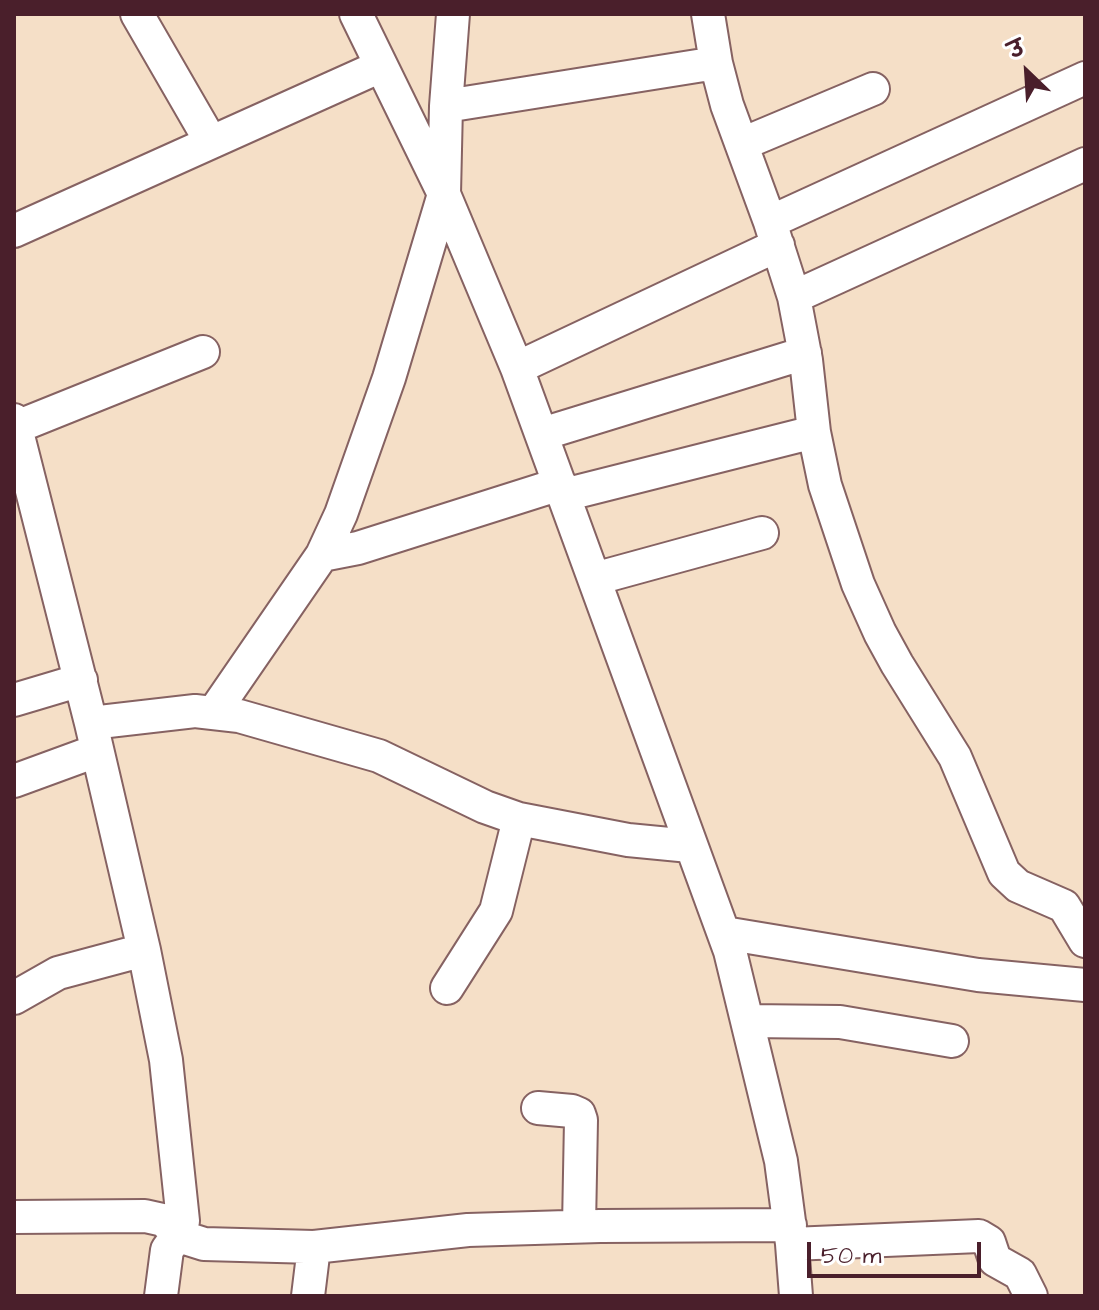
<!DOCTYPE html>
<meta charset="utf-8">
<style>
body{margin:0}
#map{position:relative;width:1099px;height:1310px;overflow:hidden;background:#f5dfc7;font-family:"Architects Daughter","Playpen Sans Deva",sans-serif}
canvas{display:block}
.frame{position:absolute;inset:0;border:16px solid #4a1f2b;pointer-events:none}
.north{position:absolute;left:987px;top:32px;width:80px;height:80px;-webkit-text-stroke:6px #fff;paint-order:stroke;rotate:335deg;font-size:22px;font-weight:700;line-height:32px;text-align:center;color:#4a1f2b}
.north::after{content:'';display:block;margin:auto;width:28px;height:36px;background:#4a1f2b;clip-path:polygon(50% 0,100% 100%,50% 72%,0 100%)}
.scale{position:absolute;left:807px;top:1242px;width:174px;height:36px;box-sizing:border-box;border:4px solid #4a1f2b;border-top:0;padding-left:10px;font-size:24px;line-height:28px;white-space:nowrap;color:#4a1f2b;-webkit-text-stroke:6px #fff;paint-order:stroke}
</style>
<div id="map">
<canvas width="1099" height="1310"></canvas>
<div class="frame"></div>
<div class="north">उ</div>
<div class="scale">50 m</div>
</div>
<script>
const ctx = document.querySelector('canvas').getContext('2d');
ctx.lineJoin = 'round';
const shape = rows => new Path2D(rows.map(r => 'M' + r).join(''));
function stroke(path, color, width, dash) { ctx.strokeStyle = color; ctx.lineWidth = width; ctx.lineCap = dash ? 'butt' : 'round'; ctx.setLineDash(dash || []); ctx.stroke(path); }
const minor = shape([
 [137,14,211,142],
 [356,14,444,194,517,368,730,951,781,1161,792,1244,796,1296],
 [708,14,716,63,727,105,770,222,794,297,806,360,814,432,825,485,858,584,880,633,897,664,955,757,1004,873,1018,886,1064,906,1085,941],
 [446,106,716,63],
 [742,144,873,89],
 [770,222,1085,78],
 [14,231,381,66],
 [794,297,1085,164],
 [517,368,778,245],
 [14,420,91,723,144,950,166,1060,183,1221,179,1233,167,1250,161,1296],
 [14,428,203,352],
 [542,434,805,353],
 [564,495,814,432],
 [322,555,358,548,560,484],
 [594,579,762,533],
 [14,700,81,680],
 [214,712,322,555,341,514,389,378,444,194,446,106,453,14],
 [91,723,195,711,239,716,379,756,485,807,519,819,628,840,690,846],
 [14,781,96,751],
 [724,933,978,975,1085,985],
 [447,988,496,911,519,819],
 [14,998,58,973,144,950],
 [748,1021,840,1022,952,1041],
 [538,1108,572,1111,579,1114,581,1120,579,1226],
 [14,1217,145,1216,163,1220,185,1238,204,1244,314,1247,468,1230,600,1226,790,1225],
 [792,1244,979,1236,989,1242,995,1260,1020,1274,1031,1296],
 [308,1296,314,1247]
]);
stroke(minor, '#866262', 36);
stroke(minor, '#fff', 32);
</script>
